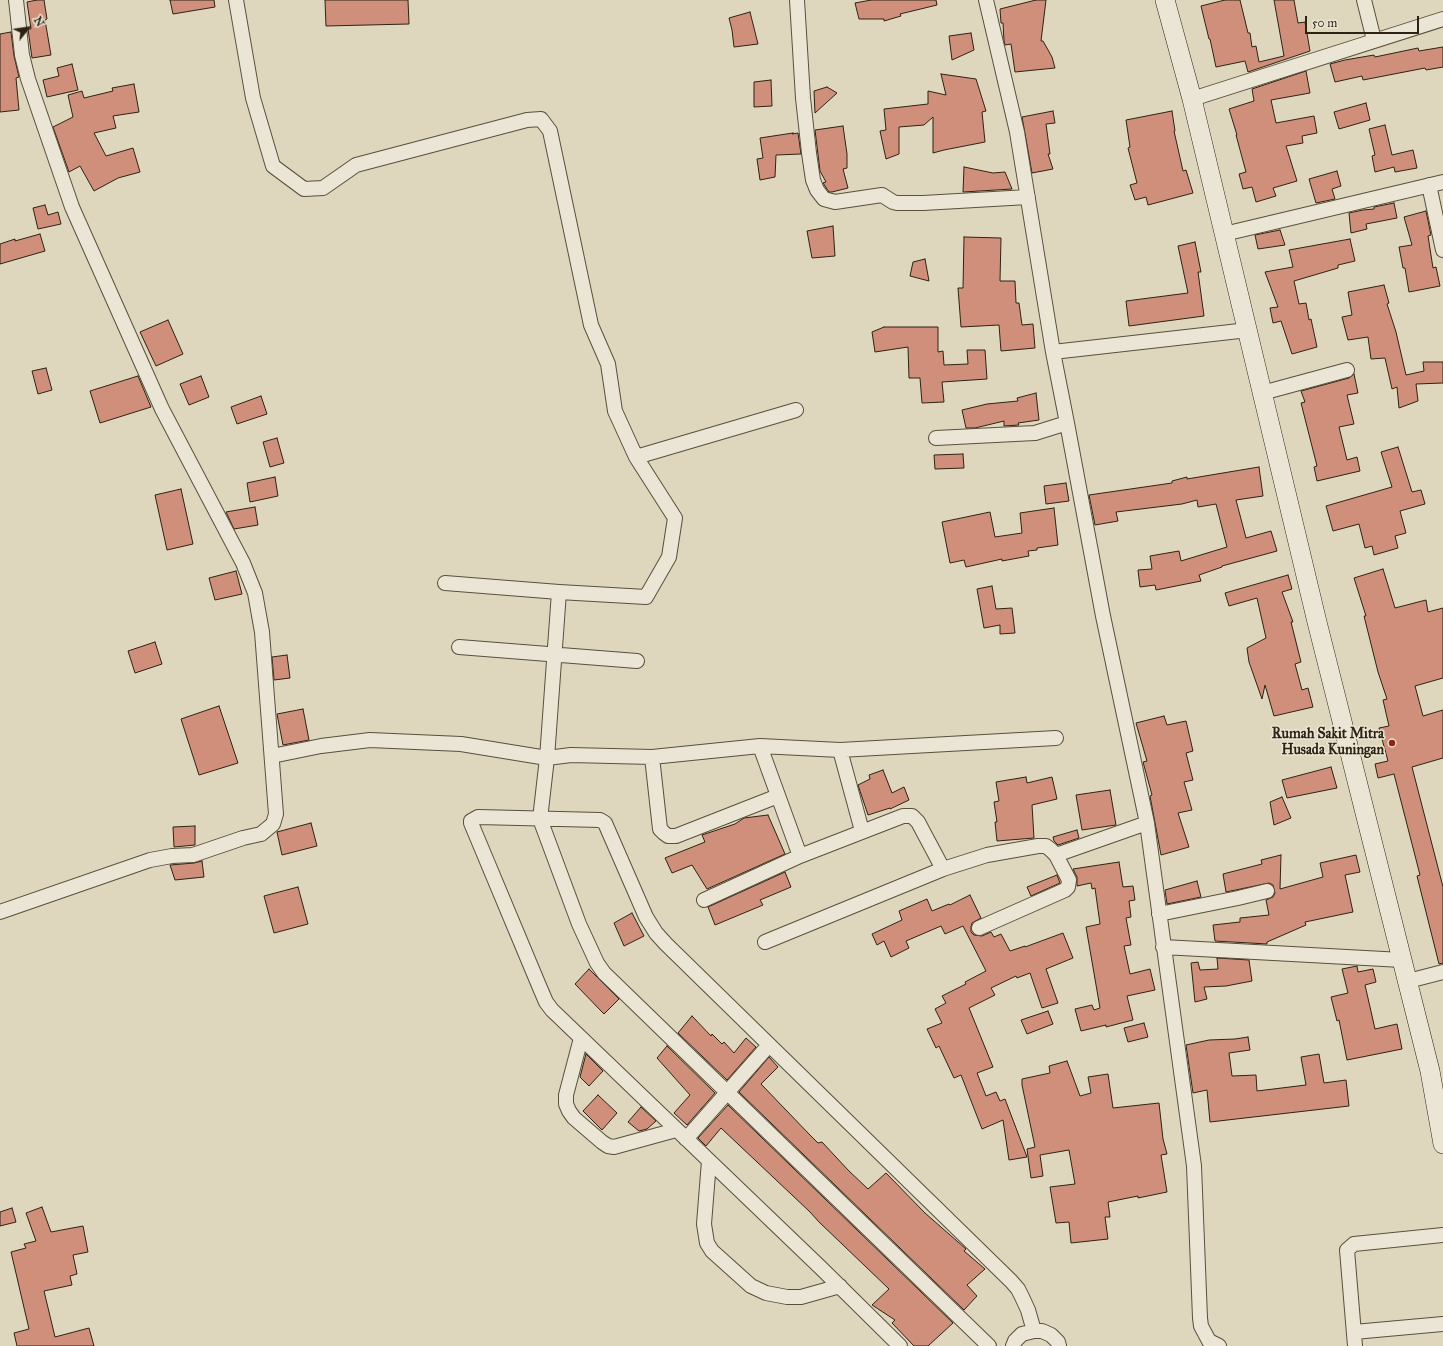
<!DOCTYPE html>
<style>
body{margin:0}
#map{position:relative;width:1443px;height:1346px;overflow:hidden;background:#ded7bd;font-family:"IM FELL Great Primer",serif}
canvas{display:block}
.north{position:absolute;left:8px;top:8px;width:40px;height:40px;-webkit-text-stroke:3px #eae5d4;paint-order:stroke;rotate:60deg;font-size:11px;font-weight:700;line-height:16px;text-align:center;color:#2e2212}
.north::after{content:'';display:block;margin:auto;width:14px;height:18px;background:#2e2212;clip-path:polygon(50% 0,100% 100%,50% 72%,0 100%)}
.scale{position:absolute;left:1305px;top:16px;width:114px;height:18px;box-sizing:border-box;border:2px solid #2e2212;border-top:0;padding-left:5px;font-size:12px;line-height:14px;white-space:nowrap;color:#2e2212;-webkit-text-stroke:3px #eae5d4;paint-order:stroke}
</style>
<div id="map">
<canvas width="1443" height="1346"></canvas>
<div class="north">N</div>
<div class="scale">50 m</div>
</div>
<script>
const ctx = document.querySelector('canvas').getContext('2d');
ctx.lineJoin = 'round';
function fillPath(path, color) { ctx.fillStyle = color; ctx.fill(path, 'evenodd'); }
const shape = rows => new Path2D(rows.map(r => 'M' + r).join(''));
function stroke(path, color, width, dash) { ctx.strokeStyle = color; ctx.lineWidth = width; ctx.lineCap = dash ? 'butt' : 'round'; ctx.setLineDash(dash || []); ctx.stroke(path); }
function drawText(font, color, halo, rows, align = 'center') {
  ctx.font = font + ' "IM FELL Great Primer",serif'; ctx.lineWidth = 3; ctx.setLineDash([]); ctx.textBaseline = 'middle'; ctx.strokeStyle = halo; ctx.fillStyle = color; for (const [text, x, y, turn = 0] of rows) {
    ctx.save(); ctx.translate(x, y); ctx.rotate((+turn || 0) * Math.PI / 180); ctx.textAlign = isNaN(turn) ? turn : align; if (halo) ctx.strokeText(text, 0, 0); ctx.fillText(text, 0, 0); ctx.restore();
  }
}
const building = shape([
 [37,0,44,0,47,19,45,20,51,55,32,58,28,29,31,29,27,2,37,0],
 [170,0,214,0,215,7,173,14,170,0],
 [325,0,408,0,409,24,326,26,325,0],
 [871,0,936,0,937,5,900,14,901,16,884,21,884,19,859,19,855,3,871,0],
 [1036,0,1046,0,1041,41,1043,41,1052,57,1055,68,1015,72,1011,44,1005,45,1004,41,1003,23,1001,23,1000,9,1036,0],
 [1225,0,1240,0,1248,33,1250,33,1252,47,1256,46,1259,62,1284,56,1274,0,1294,0,1298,23,1305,22,1310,51,1248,72,1245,61,1216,67,1210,39,1209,39,1201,6,1225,0],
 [750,12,758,44,734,47,732,30,729,18,750,12],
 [11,32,14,56,19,77,16,78,19,110,0,112,0,34,11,32],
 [971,33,974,50,952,60,949,36,971,33],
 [1443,47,1443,67,1426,70,1425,68,1363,80,1362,76,1335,82,1330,64,1345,60,1374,55,1375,57,1418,48,1419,51,1443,47],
 [72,64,78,90,47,97,43,80,59,76,57,68,72,64],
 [1306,71,1310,93,1271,100,1276,123,1314,116,1317,133,1302,136,1303,143,1286,146,1297,181,1273,188,1276,196,1256,202,1252,187,1243,189,1239,174,1246,172,1236,135,1237,135,1229,109,1254,101,1252,89,1306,71],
 [941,74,976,79,986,111,982,112,985,142,944,150,933,153,933,117,924,125,899,127,899,154,886,159,880,131,886,130,884,109,928,104,928,91,946,95,941,74],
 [771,80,772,106,754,107,754,82,771,80],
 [134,84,139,112,113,116,116,128,94,133,106,156,133,148,140,172,118,178,94,191,80,166,69,172,53,127,73,117,68,95,82,91,84,98,113,91,112,88,134,84],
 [827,87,837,93,815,113,814,91,827,87],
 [1366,103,1370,120,1339,129,1334,112,1366,103],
 [1053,111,1055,123,1046,124,1050,154,1048,154,1053,169,1032,173,1022,117,1053,111],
 [1172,111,1175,131,1174,131,1183,171,1186,170,1193,193,1148,205,1146,197,1135,200,1130,185,1137,183,1128,148,1130,147,1126,120,1172,111],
 [1385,125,1392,155,1413,150,1417,168,1395,172,1394,167,1375,172,1372,156,1375,155,1369,129,1385,125],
 [843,126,847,154,847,168,843,169,848,188,832,192,829,192,823,183,826,182,820,171,815,130,843,126],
 [793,133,792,134,798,133,801,154,776,155,775,177,760,180,757,159,763,158,760,138,793,133],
 [964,167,993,173,1005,172,1012,189,963,192,964,167],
 [1337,171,1341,186,1332,189,1335,199,1316,203,1309,179,1337,171],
 [1394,203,1397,218,1366,224,1367,229,1351,233,1349,213,1363,210,1374,209,1374,207,1394,203],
 [45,205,48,215,58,212,61,224,38,229,33,208,45,205],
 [1426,211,1431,235,1428,236,1433,268,1436,267,1440,286,1409,292,1405,268,1403,268,1399,247,1412,245,1404,217,1426,211],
 [833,226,835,256,812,258,807,231,833,226],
 [1280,230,1285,245,1258,249,1255,235,1280,230],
 [40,234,45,251,0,264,0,244,15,239,15,241,40,234],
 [964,237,1001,238,1000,281,1015,281,1016,303,1019,303,1022,325,1033,324,1035,348,1001,351,999,325,961,327,958,288,963,288,964,237],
 [1350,239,1355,261,1338,265,1338,268,1294,281,1299,304,1306,303,1309,320,1311,319,1317,347,1292,354,1281,321,1273,323,1270,308,1278,307,1265,272,1293,267,1289,250,1350,239],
 [1195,242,1201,272,1198,272,1204,316,1129,326,1126,301,1188,293,1178,246,1195,242],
 [925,259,929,281,910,276,913,262,925,259],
 [1384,285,1389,303,1387,304,1396,332,1406,375,1424,371,1423,362,1443,362,1443,383,1416,384,1418,401,1399,408,1397,387,1392,389,1385,358,1371,359,1368,337,1348,340,1342,317,1352,315,1348,292,1384,285],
 [168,320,183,354,156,366,140,332,168,320],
 [884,327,938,327,938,352,943,351,944,365,968,364,967,350,985,350,987,379,942,382,944,402,922,403,920,378,909,378,908,347,875,352,872,332,884,327],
 [46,368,52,390,38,394,32,371,46,368],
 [1354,374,1358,393,1347,395,1354,424,1339,427,1347,460,1357,457,1360,471,1317,481,1314,467,1317,466,1301,403,1305,402,1301,391,1349,378,1354,374],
 [138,376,151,407,100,423,90,391,138,376],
 [201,376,209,397,189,405,180,384,201,376],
 [1036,393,1039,420,1018,423,1019,425,1004,426,1004,421,975,428,966,428,962,410,987,404,1018,401,1017,398,1036,393],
 [261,396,267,414,237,424,231,407,261,396],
 [277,438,284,463,270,467,263,442,277,438],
 [1398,447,1412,492,1421,490,1425,504,1400,511,1406,533,1395,536,1398,548,1374,555,1372,546,1365,548,1359,524,1333,531,1326,506,1392,487,1381,452,1398,447],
 [963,454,964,468,935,469,934,455,963,454],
 [1259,467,1263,496,1236,500,1246,538,1271,531,1277,551,1222,566,1222,567,1199,575,1201,581,1156,590,1155,585,1140,587,1138,570,1152,569,1150,556,1179,551,1181,561,1227,547,1216,504,1198,507,1197,500,1182,504,1116,512,1118,521,1095,525,1089,495,1172,483,1172,481,1187,477,1187,479,1259,467],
 [275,477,278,496,250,502,247,483,275,477],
 [1066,483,1069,501,1046,504,1044,486,1066,483],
 [181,489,193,544,167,550,155,495,181,489],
 [255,507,258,525,234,529,226,512,255,507],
 [1054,508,1058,545,1037,548,1037,550,1028,551,1029,556,1002,561,1002,559,966,567,964,560,950,563,942,522,990,512,995,537,1022,533,1020,513,1054,508],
 [1383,569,1395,608,1426,600,1428,612,1443,608,1443,678,1415,686,1423,716,1443,710,1443,758,1412,767,1443,887,1443,963,1439,964,1417,876,1420,875,1394,774,1378,778,1375,764,1388,761,1379,728,1389,726,1383,700,1387,699,1378,672,1364,616,1366,616,1354,578,1383,569],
 [236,571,242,594,215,600,209,578,236,571],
 [1288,575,1292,589,1282,592,1293,622,1291,622,1301,662,1295,664,1302,690,1308,688,1313,707,1274,716,1265,685,1262,699,1249,662,1247,648,1266,638,1257,598,1229,606,1225,593,1288,575],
 [992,586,996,609,1012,608,1015,633,1000,634,1000,625,984,628,977,589,992,586],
 [155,642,162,664,135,673,128,651,155,642],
 [287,655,290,678,274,680,272,657,287,655],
 [219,706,238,763,199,775,181,719,219,706],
 [303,709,309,740,283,745,277,714,303,709],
 [1164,716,1167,725,1186,721,1193,751,1186,753,1193,780,1184,782,1192,810,1178,813,1189,847,1161,855,1150,796,1152,795,1143,762,1147,761,1136,723,1164,716],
 [1331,767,1337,788,1287,798,1282,780,1331,767],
 [883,770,892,793,904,787,909,800,890,809,890,808,868,815,858,785,870,779,869,775,883,770],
 [1026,777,1027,783,1052,777,1057,799,1032,805,1034,838,997,841,995,822,997,822,994,802,999,801,996,782,1026,777],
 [1110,790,1116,825,1082,830,1076,795,1110,790],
 [1282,797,1291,818,1274,825,1270,802,1282,797],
 [768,815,785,854,707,889,692,865,672,873,665,858,705,842,702,835,735,824,744,818,768,815],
 [311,823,317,846,282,855,277,832,311,823],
 [195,826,195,845,174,847,173,827,195,826],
 [1077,830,1079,838,1058,845,1054,841,1053,837,1077,830],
 [1281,855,1280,889,1323,877,1320,863,1356,855,1360,872,1345,875,1353,912,1305,922,1306,925,1267,942,1267,944,1215,941,1213,925,1240,922,1240,918,1269,915,1266,900,1273,897,1275,893,1273,885,1269,883,1226,892,1223,874,1262,864,1261,860,1281,855],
 [202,861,204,877,175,880,170,865,194,863,202,861],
 [1119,862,1123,887,1133,886,1135,900,1129,901,1131,917,1126,918,1131,945,1124,946,1130,974,1150,969,1155,990,1127,996,1133,1020,1106,1027,1106,1025,1081,1031,1075,1009,1092,1005,1094,1010,1100,1008,1086,927,1100,924,1095,888,1092,889,1091,883,1077,886,1077,877,1073,869,1119,862],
 [785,872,791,887,760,900,763,905,715,925,708,907,785,872],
 [1057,875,1060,883,1031,896,1027,887,1057,875],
 [1197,881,1201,897,1167,904,1165,890,1197,881],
 [298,887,308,924,274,933,264,896,298,887],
 [970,895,981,918,972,923,971,927,971,932,974,935,982,936,991,932,994,937,1001,934,1010,951,1025,946,1025,947,1063,933,1073,958,1046,969,1058,1003,1042,1008,1030,973,1017,978,1016,976,991,988,995,995,969,1008,993,1067,977,1073,986,1096,996,1092,1000,1101,1005,1099,1027,1157,1009,1160,1003,1120,982,1129,961,1075,954,1078,939,1046,936,1048,927,1029,942,1023,935,1009,946,1003,942,996,966,984,965,982,986,971,963,926,945,934,941,926,906,941,909,948,891,957,884,941,877,945,872,934,902,920,899,911,927,899,932,911,949,904,950,905,970,895],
 [632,913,644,936,624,946,614,923,632,913],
 [1217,958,1249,960,1252,981,1226,986,1204,987,1207,999,1195,1002,1191,963,1198,962,1200,970,1218,969,1217,958],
 [1357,966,1358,972,1373,969,1376,982,1365,985,1375,1029,1397,1024,1402,1049,1347,1060,1339,1020,1337,1021,1331,997,1348,993,1342,969,1357,966],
 [589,969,619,999,604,1014,575,984,589,969],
 [1048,1011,1053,1024,1027,1034,1021,1020,1048,1011],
 [692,1016,711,1036,712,1034,722,1044,724,1042,734,1053,746,1038,756,1047,727,1080,678,1033,692,1016],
 [1144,1023,1148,1037,1128,1042,1124,1028,1144,1023],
 [1248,1037,1250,1050,1229,1053,1232,1076,1256,1075,1257,1091,1306,1085,1301,1057,1319,1054,1324,1083,1346,1080,1349,1106,1210,1122,1207,1090,1193,1093,1186,1045,1209,1040,1235,1039,1248,1037],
 [667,1046,715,1093,687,1125,674,1113,690,1095,657,1058,667,1046],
 [586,1054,603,1071,589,1086,580,1077,586,1054],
 [769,1057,778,1067,761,1084,809,1134,818,1143,822,1142,849,1171,868,1189,886,1173,925,1213,966,1249,964,1251,985,1269,967,1285,977,1296,964,1310,739,1092,769,1057],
 [1067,1061,1080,1096,1091,1093,1088,1077,1108,1074,1113,1108,1159,1103,1163,1139,1167,1154,1161,1155,1167,1192,1138,1198,1138,1196,1108,1202,1110,1217,1105,1217,1108,1239,1071,1243,1069,1222,1056,1223,1050,1187,1075,1184,1069,1150,1040,1155,1043,1176,1031,1178,1027,1149,1035,1147,1022,1085,1022,1079,1050,1073,1049,1066,1067,1061],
 [598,1095,617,1113,602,1130,583,1111,598,1095],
 [728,1105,953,1323,928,1346,914,1346,892,1323,895,1320,872,1305,889,1289,819,1222,810,1212,721,1128,706,1146,698,1138,728,1105],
 [641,1107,656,1121,647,1129,639,1131,628,1122,641,1107],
 [42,1207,51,1232,83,1226,88,1252,73,1255,77,1274,70,1276,72,1285,44,1291,55,1337,89,1328,94,1346,17,1346,14,1333,29,1329,11,1252,26,1248,24,1244,36,1241,26,1213,42,1207],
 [12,1208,16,1222,0,1226,0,1212,12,1208]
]);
const minor = shape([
 [236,0,253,98,273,166,304,189,323,188,356,165,527,120,541,119,550,131,591,325,608,364,615,411,636,457],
 [797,0,803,98,809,153,813,180,817,190,824,199,835,202,882,195,893,202,897,203,923,203,1028,197],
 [986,0,1017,132,1053,352,1067,423,1103,616,1147,823,1194,1166,1200,1318,1201,1326,1209,1341,1219,1346],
 [1364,0,1374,40],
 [1192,99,1443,19],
 [1429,185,1443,250],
 [1224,234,1443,182],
 [1053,352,1248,330],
 [1262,393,1347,370],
 [936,438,1035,433,1067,423],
 [445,583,559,592,646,597,669,557,675,518,636,457,796,410],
 [559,592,547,758,540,819,579,924,597,963,604,973,989,1346],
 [459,647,637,661],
 [760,746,800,856],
 [840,750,862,831],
 [272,756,321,746,370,740,461,744,547,758,571,755,652,757,760,746,840,750,1056,738],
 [652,757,660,829,664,833,668,836,676,836,778,796],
 [704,900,800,856,903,816,912,816,918,822,943,869],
 [0,912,150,860,172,856,193,855,243,838,261,834,273,824,276,814,262,632,255,593,243,563,162,409,72,207,28,79,22,55,16,0],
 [1159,914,1238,898,1267,891],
 [979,928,1065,890,1068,887,1069,880,1056,855],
 [765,942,943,869,987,855,1038,846,1046,846,1051,850,1056,855,1147,823],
 [1163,947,1402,960],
 [1408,981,1443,972],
 [581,1038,566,1095,566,1104,569,1111,574,1118,602,1142,608,1146,614,1147,676,1130],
 [686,1139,769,1045],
 [709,1161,704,1224,707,1243,712,1251,751,1286,766,1293,787,1297,801,1297,840,1286],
 [1354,1332,1443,1324],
 [900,1346,821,1268,552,1010,546,1002,540,988,471,823,471,821,478,817,600,820,605,823,646,917,656,933,666,944,1011,1281,1018,1289,1022,1297,1028,1310,1034,1331],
 [1013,1346,1015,1341,1022,1334,1034,1331,1042,1331,1051,1335,1058,1342,1059,1346],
 [1355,1346,1347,1250,1354,1244,1443,1235]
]);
const secondary = shape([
 [1165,0,1192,99,1317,622,1430,1071,1443,1144]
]);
const markers = [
 [1392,743,4,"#8f2418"]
];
const poiNames = [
 ["Rumah Sakit Mitra",1384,735],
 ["Husada Kuningan",1384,751]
];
fillPath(building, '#cf8f7a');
stroke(building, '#2e2212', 1);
stroke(minor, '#5a4f3d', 16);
stroke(secondary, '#2e2212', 20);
stroke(minor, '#eae5d4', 14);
stroke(secondary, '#eae5d4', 19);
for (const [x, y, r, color] of markers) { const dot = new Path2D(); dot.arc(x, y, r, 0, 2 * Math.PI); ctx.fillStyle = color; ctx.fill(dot); stroke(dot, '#eae5d4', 1.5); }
drawText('bold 14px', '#2e2212', '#eae5d4', poiNames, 'right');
</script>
